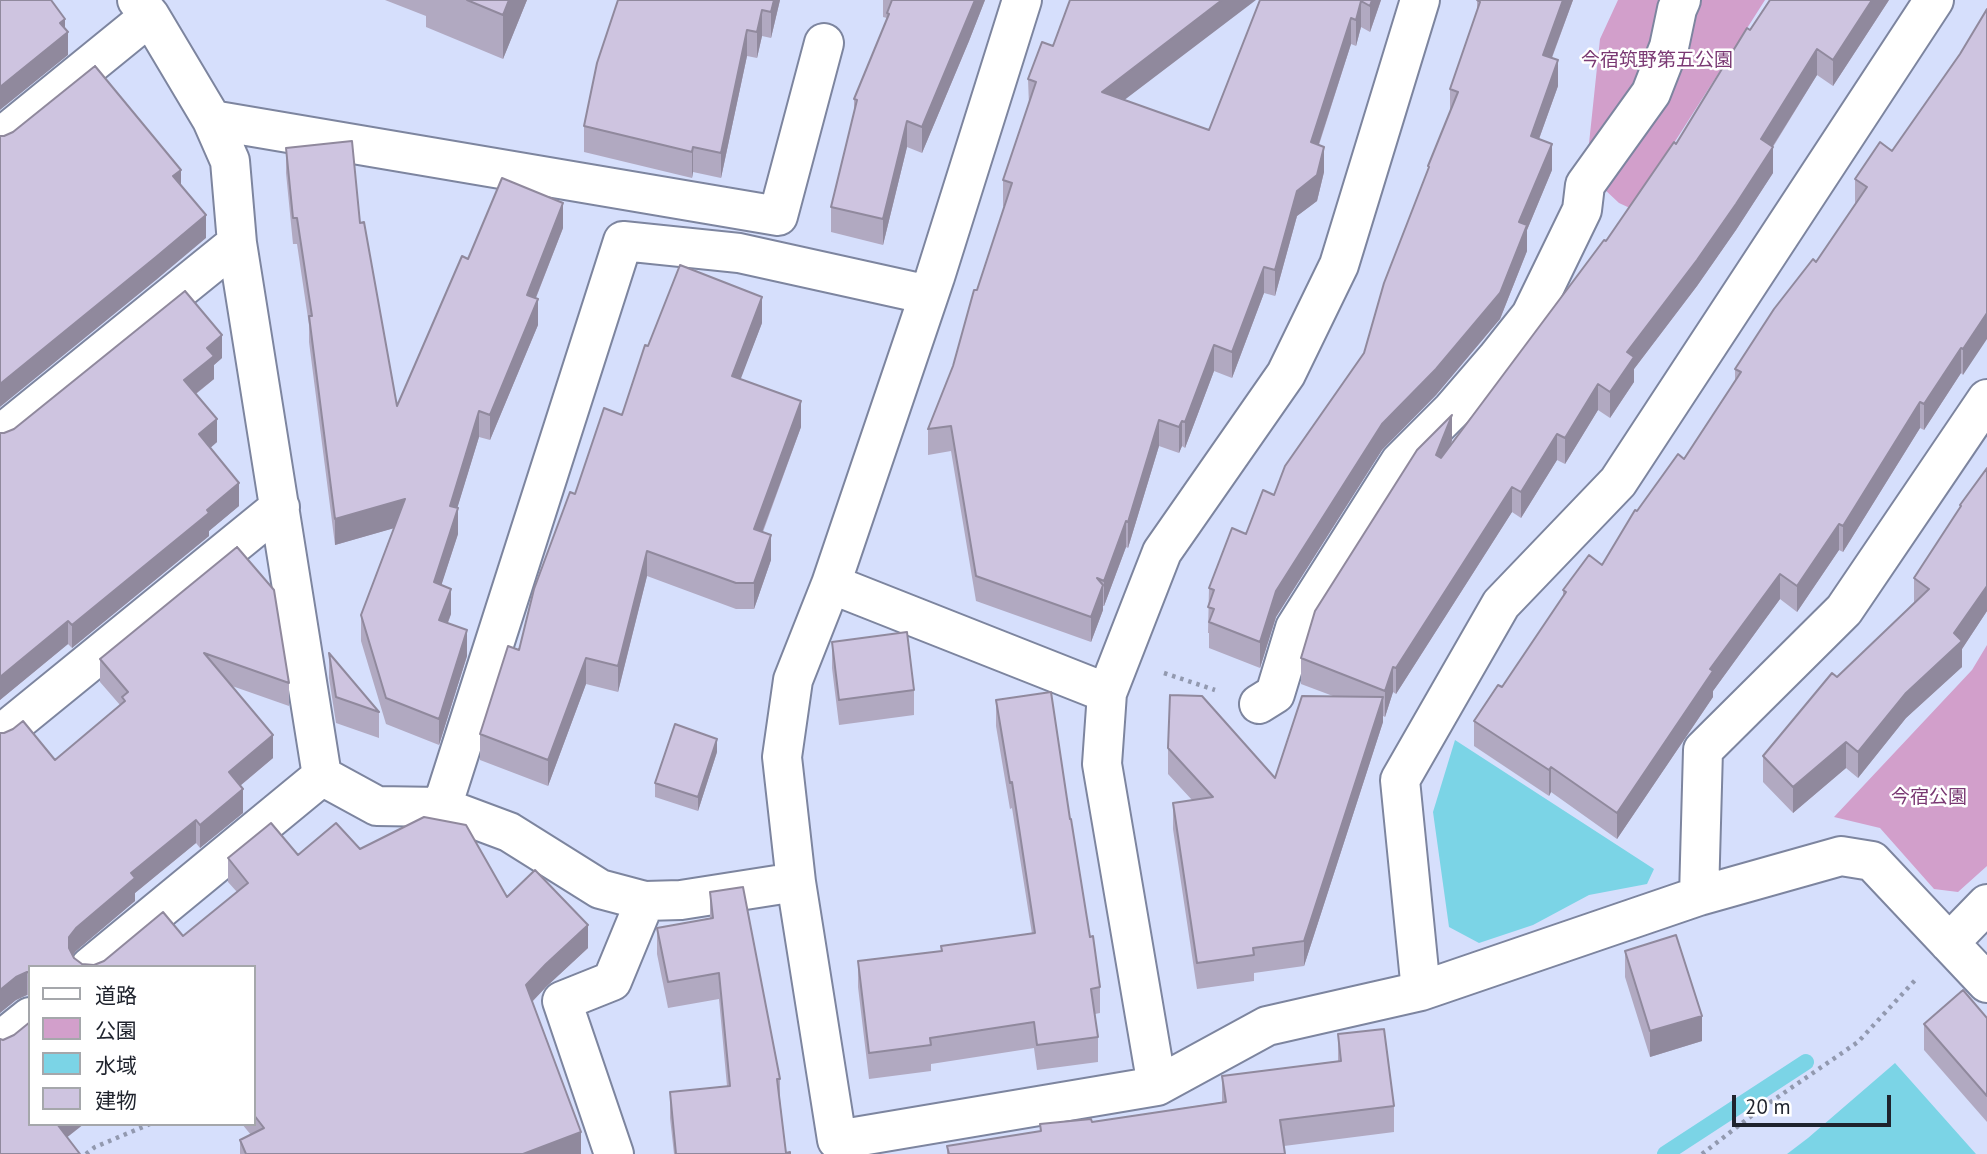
<!DOCTYPE html>
<meta charset="utf-8">
<style>
body{margin:0}
#map{position:relative;width:1987px;height:1154px;overflow:hidden;background:#d6dffc;font-family:"PT Sans","Noto Sans JP",sans-serif}
canvas{display:block}
.legend{position:absolute;left:28px;top:965px;width:228px;height:161px;box-sizing:border-box;background:#fff;border:2px solid #a5a7ab;margin:0;padding:9px 12px;list-style:none;font-size:21px;color:#1f232d}
.legend li{display:flex;align-items:center;gap:14px;height:35px}
.legend b{width:35px;border:2px solid #a5a7ab}
.scale{position:absolute;left:1732px;top:1095px;width:159px;height:32px;box-sizing:border-box;border:4px solid #1f232d;border-top:0;padding-left:9px;font-size:21px;line-height:24px;white-space:nowrap;color:#1f232d;-webkit-text-stroke:5px #fff;paint-order:stroke}
</style>
<div id="map">
<canvas width="1987" height="1154"></canvas>
<ul class="legend">
<li><b style="height:9px;background:#fff"></b>道路</li>
<li><b style="height:19px;background:#d29fcb"></b>公園</li>
<li><b style="height:19px;background:#7bd4e6"></b>水域</li>
<li><b style="height:19px;background:#cec4e0"></b>建物</li>
</ul>
<div class="scale">20 m</div>
</div>
<script>
const ctx = document.querySelector('canvas').getContext('2d');
ctx.lineJoin = 'round';
function fillPath(path, color) { ctx.fillStyle = color; ctx.fill(path, 'evenodd'); }
const shape = rows => new Path2D(rows.map(r => 'M' + r).join(''));
function stroke(path, color, width, dash) { ctx.strokeStyle = color; ctx.lineWidth = width; ctx.lineCap = dash ? 'butt' : 'round'; ctx.setLineDash(dash || []); ctx.stroke(path); }
function drawText(font, color, halo, rows, align = 'center') {
  ctx.font = font + ' "PT Sans","Noto Sans JP",sans-serif'; ctx.lineWidth = 5; ctx.setLineDash([]); ctx.textBaseline = 'middle'; ctx.strokeStyle = halo; ctx.fillStyle = color; for (const [text, x, y, turn = 0] of rows) {
    ctx.save(); ctx.translate(x, y); ctx.rotate((+turn || 0) * Math.PI / 180); ctx.textAlign = isNaN(turn) ? turn : align; if (halo) ctx.strokeText(text, 0, 0); ctx.fillText(text, 0, 0); ctx.restore();
  }
}
const green = shape([
 [1618,0,1765,0,1632,209,1619,203,1586,172,1600,39],
 [1987,645,1987,866,1958,892,1934,889,1880,828,1834,817,1972,670]
]);
const water = shape([
 [1455,740,1654,869,1647,884,1589,895,1533,925,1479,943,1449,927,1433,812],
 [1895,1063,1976,1154,1787,1154,1808,1138]
]);
const stream = shape([
 [1665,1154,1806,1062]
]);
const path = shape([
 [1164,673,1215,690],
 [86,1154,95,1147,150,1124],
 [1702,1154,1759,1110,1858,1042,1918,977]
]);
const minor = shape([
 [137,0,150,16,212,120,230,161,237,243,322,776,377,806,442,807,509,832,600,889,645,901,681,900,796,882],
 [1022,0,935,277,831,584,793,680,782,757,796,882,837,1140,1157,1086,1267,1026,1421,991,1699,896,1841,856,1872,861,1987,983],
 [212,120,778,216,824,43],
 [0,138,150,16],
 [0,435,237,243],
 [831,584,1107,693],
 [1259,704,1275,694,1295,628,1400,462,1452,410,1496,359,1531,315,1582,210,1585,185,1651,93,1669,47,1677,9,1681,0],
 [0,735,280,507],
 [442,807,623,241,739,253,929,295],
 [1699,896,1703,750,1844,610,1987,399],
 [1949,943,1987,904],
 [90,967,322,776],
 [1421,991,1400,780,1501,604,1618,482,1934,0],
 [0,1041,30,1017],
 [1157,1086,1102,764,1107,693,1162,552,1286,374,1339,265,1420,0],
 [614,1154,562,1001,612,981,645,901]
]);
const wall = shape([
 [385,0,527,0,503,59,426,27,426,16],
 [618,0,780,0,771,38,762,36,757,58,747,56,721,178,693,172,692,178,584,152,584,126],
 [883,0,985,0,969,41,922,153,907,147,883,245,831,232,831,207,854,114,854,99,887,18,883,17],
 [1260,0,1381,0,1370,32,1361,27,1356,46,1351,44,1319,145,1324,172,1317,201,1297,216,1275,296,1264,293,1232,378,1214,371,1185,448,1182,446,1179,453,1159,446,1128,548,1126,547,1104,606,1103,606,1103,610,1091,642,976,601,951,451,928,455,928,429,953,366,1004,207,1003,206,1003,180,1029,105,1028,79,1125,100,1209,130],
 [1477,0,1573,0,1552,58,1558,86,1539,139,1552,170,1527,230,1527,251,1500,319,1436,395,1382,450,1276,617,1260,668,1209,648,1209,633,1208,633,1209,588,1274,495,1364,353,1428,171,1428,166,1450,113,1450,89,1477,11],
 [1889,0,1833,86,1817,75,1773,147,1773,173,1736,230,1697,286,1634,369,1634,382,1610,418,1598,410,1565,464,1557,460,1521,518,1512,512,1396,694,1393,692,1385,717,1383,716,1383,722,1304,966,1254,973,1254,981,1197,989,1173,829,1173,803,1192,800,1168,774,1168,748,1275,778,1333,696,1301,684,1301,658,1452,441,1451,443,1606,241,1676,144,1750,30],
 [1987,9,1963,375,1961,373,1924,430,1920,428,1843,552,1839,550,1797,612,1780,599,1713,691,1713,697,1617,839,1551,792,1549,796,1474,746,1474,721,1502,687,1563,596,1563,590,1602,565,1637,511,1684,459,1735,381,1735,369,1816,262,1855,204,1855,179,1892,151,1960,54],
 [286,148,360,223,397,406,468,259,563,228,536,298,538,325,490,440,479,437,457,508,458,534,441,585,451,614,448,623,467,656,439,745,386,724,361,641,361,615,394,528,335,545,309,342,309,325,297,244,293,244,286,173],
 [762,323,740,379,801,427,763,532,771,560,754,609,736,609,647,576,618,692,586,684,548,786,480,760,480,734,519,650,575,494,622,415,648,346],
 [222,358,214,365,214,379,196,394,217,442,210,448,239,506,209,531,209,536,72,648,68,644,0,700,0,433,4,433],
 [1987,468,1987,611,1962,649,1962,667,1906,718,1858,778,1846,768,1793,813,1763,782,1763,756,1837,677,1914,604,1914,578,1960,508,1960,505],
 [237,547,289,683,289,706,232,686,273,758,240,786,243,813,200,848,196,843,135,893,135,901,76,951,72,956,74,958,82,964,94,965,183,936,237,892,228,882,228,858,298,855,360,849,507,897,588,948,546,987,532,1002,581,1154,240,1154,240,1140,251,1135,242,1124,254,1124,254,967,30,967,30,996,27,995,16,1000,0,1013,0,733,55,760,120,705,100,682,100,659],
 [832,642,914,690,914,715,839,725,832,668],
 [329,653,379,712,379,738,336,723,329,678],
 [996,700,1070,819,1090,937,1100,987,1100,1013,1095,1014,1098,1037,1098,1062,1037,1070,1034,1048,931,1064,931,1071,869,1079,858,987,858,961,941,951,941,946,1032,934,1012,808,1010,809,996,726],
 [717,752,698,811,655,797,655,783],
 [710,892,780,1079,780,1099,786,1153,790,1154,674,1154,670,1118,670,1092,727,1086,719,999,668,1008,657,954,657,928,710,918],
 [1625,951,1702,1041,1650,1057,1625,977],
 [1987,1018,1987,1122,1924,1050,1924,1024],
 [1338,1034,1394,1106,1394,1132,1284,1146,1285,1154,947,1154,947,1146,1040,1132,1040,1124,1092,1122,1222,1102,1222,1076,1338,1061]
]);
const shadedWall = shape([
 [509,0,527,0,503,59,503,15],
 [774,0,780,0,771,38,771,12],
 [975,0,985,0,969,41,922,153,922,127],
 [1222,0,1256,0,1102,117,1102,92],
 [1372,0,1381,0,1370,32,1370,6],
 [1563,0,1573,0,1543,81,1543,55],
 [1872,0,1889,0,1833,86,1833,60],
 [1361,1,1361,27,1356,46,1356,20],
 [762,10,762,36,757,58,757,32],
 [1351,18,1351,44,1311,168,1311,142],
 [65,19,65,33,68,32,68,55,0,110,0,87],
 [747,30,747,56,721,178,721,153],
 [1817,49,1817,75,1761,165,1761,139],
 [1558,60,1558,86,1531,161,1531,136],
 [907,121,907,147,883,245,883,219],
 [1552,144,1552,170,1527,230,1527,251,1500,319,1436,395,1382,450,1276,617,1260,668,1260,642,1276,591,1382,424,1519,222],
 [693,147,693,172,692,178,692,152],
 [1324,147,1324,172,1317,201,1297,216,1275,296,1275,270,1297,191],
 [1773,147,1773,173,1736,230,1697,286,1634,369,1634,382,1610,418,1610,392,1627,352],
 [181,170,181,193,173,176],
 [563,203,563,228,527,320,527,295],
 [206,215,206,238,156,280,0,407,0,384],
 [1264,267,1264,293,1232,378,1232,352],
 [762,297,762,323,732,402,732,376],
 [538,299,538,325,490,440,490,415],
 [1987,313,1987,339,1963,375,1963,349],
 [222,335,222,358,214,365,214,379,184,403,184,380,207,348],
 [1214,345,1214,371,1185,448,1185,422],
 [1961,348,1961,373,1924,430,1924,404],
 [1598,384,1598,410,1565,464,1565,438],
 [801,401,801,427,754,554,754,529],
 [1920,402,1920,428,1843,552,1843,526],
 [479,411,479,437,450,532,450,506],
 [1452,415,1452,441,1436,481,1436,455],
 [217,419,217,442,199,458,199,434],
 [1159,420,1159,446,1128,548,1128,522],
 [1182,421,1182,446,1179,453,1179,427],
 [1557,434,1557,460,1521,518,1521,492],
 [239,483,239,506,209,531,209,536,72,648,72,625],
 [1512,487,1512,512,1396,694,1396,668],
 [405,499,405,525,335,545,335,519],
 [458,508,458,534,434,608,434,582],
 [1126,521,1126,547,1104,606,1104,581],
 [1839,524,1839,550,1797,612,1797,586],
 [771,535,771,560,754,609,754,583],
 [647,551,647,576,618,692,618,666],
 [1780,574,1780,599,1713,691,1713,697,1617,839,1617,813,1710,669],
 [1103,585,1103,610,1091,642,1091,617],
 [1987,586,1987,611,1962,649,1962,667,1906,718,1858,778,1858,752,1954,633],
 [451,589,451,614,439,645,439,620],
 [68,621,68,644,0,700,0,677],
 [467,630,467,656,439,745,439,719],
 [586,658,586,684,548,786,548,760],
 [1393,667,1393,692,1385,717,1385,691],
 [1383,697,1383,722,1304,966,1304,941],
 [273,735,273,758,229,795,229,772],
 [717,739,717,752,698,811,698,797],
 [1846,742,1846,768,1793,813,1793,787],
 [1551,767,1551,792,1549,796,1549,770],
 [243,789,243,813,200,848,200,825],
 [196,820,196,843,135,893,135,901,76,951,69,960,69,967,69,937,76,928,131,873],
 [588,925,588,948,546,987,526,1008,526,985,546,964],
 [27,972,27,995,16,1000,0,1013,0,990,16,977],
 [1702,1016,1702,1041,1650,1057,1650,1031],
 [56,1124,84,1124,56,1146],
 [581,1132,581,1154,523,1154]
]);
const building = shape([
 [0,0,51,0,65,19,60,23,68,32,0,87,0,0],
 [467,0,509,0,503,15,467,0],
 [618,0,774,0,771,12,762,10,757,32,747,30,721,153,693,147,692,152,584,126,597,63,618,0],
 [892,0,975,0,922,127,907,121,883,219,831,207,857,100,854,99,889,14,887,13,892,0],
 [1070,0,1222,0,1102,92,1209,130,1260,0,1372,0,1370,6,1361,1,1356,20,1351,18,1311,142,1324,147,1317,175,1297,191,1275,270,1264,267,1232,352,1214,345,1185,422,1182,421,1179,427,1159,420,1128,522,1126,521,1104,581,1097,578,1103,585,1091,617,976,576,951,426,928,429,953,366,974,290,977,290,1012,183,1003,180,1036,82,1028,79,1042,42,1053,46,1070,0],
 [1477,0,1563,0,1543,55,1558,60,1531,136,1552,144,1519,222,1527,225,1500,293,1436,369,1382,424,1276,591,1260,642,1209,622,1214,609,1208,607,1214,590,1209,588,1232,528,1246,534,1263,490,1274,495,1285,466,1364,353,1384,283,1429,167,1428,166,1458,92,1450,89,1480,2,1477,0],
 [1770,0,1872,0,1833,60,1817,49,1761,139,1773,147,1736,204,1697,260,1627,352,1634,357,1610,392,1598,384,1565,438,1557,434,1521,492,1512,487,1396,668,1393,667,1385,691,1301,658,1315,611,1417,450,1452,415,1436,455,1441,458,1604,240,1606,241,1674,142,1676,144,1747,28,1750,30,1770,0],
 [1987,9,1987,313,1963,349,1961,348,1924,404,1920,402,1843,526,1839,524,1797,586,1780,574,1710,669,1713,671,1617,813,1551,767,1549,770,1474,721,1498,685,1502,687,1566,592,1563,590,1589,555,1602,565,1635,510,1637,511,1678,454,1684,459,1741,372,1735,369,1774,309,1813,259,1816,262,1867,187,1855,179,1880,142,1892,151,1960,54,1987,9],
 [95,66,181,170,173,176,206,215,156,257,0,384,0,136,4,136,13,132,95,66],
 [352,141,360,223,364,222,397,406,462,256,468,259,502,178,563,203,527,295,538,299,490,415,479,411,450,506,458,508,434,582,451,589,439,620,467,630,439,719,386,698,361,615,405,499,335,519,309,316,312,316,297,218,293,218,286,148,352,141],
 [680,265,762,297,732,376,801,401,754,529,771,535,754,583,736,583,647,551,618,666,586,658,548,760,480,734,508,646,519,650,534,589,570,492,575,494,604,408,622,415,645,345,648,346,680,265],
 [185,291,222,335,207,348,214,356,184,380,217,419,199,434,239,483,207,510,209,513,72,625,68,621,0,677,0,433,4,433,14,429,185,291],
 [1987,468,1987,586,1954,633,1962,641,1906,693,1858,752,1846,742,1793,787,1763,756,1832,673,1837,677,1929,589,1914,578,1961,506,1960,505,1987,468],
 [237,547,274,590,289,683,204,653,273,735,229,772,243,789,200,825,196,820,131,873,135,878,76,928,69,937,69,948,74,958,82,964,94,965,104,961,163,912,183,936,248,883,228,858,271,823,298,855,336,823,360,849,424,817,466,825,507,897,535,870,588,925,546,964,526,985,581,1132,523,1154,246,1154,240,1140,264,1128,254,1115,254,967,30,967,30,973,27,972,16,977,0,990,0,733,4,733,13,729,23,721,55,760,125,701,122,697,128,692,100,659,237,547],
 [907,632,914,690,839,700,832,642,907,632],
 [329,653,379,712,336,697,329,653],
 [1051,692,1070,819,1071,819,1090,937,1093,936,1100,987,1091,989,1098,1037,1037,1045,1034,1022,930,1038,931,1045,869,1053,858,961,942,951,941,946,1035,933,1012,782,1010,783,996,700,1051,692],
 [1170,695,1202,696,1275,778,1302,696,1383,697,1304,941,1253,948,1254,955,1197,963,1173,803,1213,797,1168,748,1170,695],
 [675,724,717,739,698,797,655,783,675,724],
 [743,887,780,1079,777,1079,786,1153,790,1152,790,1154,676,1154,670,1092,730,1086,719,973,668,982,657,928,713,918,710,892,743,887],
 [1676,935,1702,1016,1650,1031,1625,951,1676,935],
 [1963,990,1987,1018,1987,1096,1924,1024,1963,990],
 [30,1022,30,1124,57,1124,80,1154,0,1154,0,1039,3,1040,14,1035,30,1022],
 [1384,1029,1394,1106,1280,1120,1285,1154,949,1154,947,1146,1041,1131,1040,1124,1091,1119,1092,1122,1226,1102,1222,1076,1341,1061,1338,1034,1384,1029]
]);
const parkNames = [
 ["今宿筑野第五公園",1657,61],
 ["今宿公園",1929,798]
];
fillPath(green, '#d29fcb');
fillPath(water, '#7bd4e6');
stroke(stream, '#7bd4e6', 16);
stroke(minor, '#7d859f', 42);
stroke(path, '#9299af', 4.5, [3.5, 5]);
stroke(minor, '#fff', 38);
fillPath(wall, '#b1a9c1');
fillPath(shadedWall, '#90899d');
fillPath(building, '#cec4e0');
stroke(building, '#90899d', 2);
drawText('19px', '#7a3973', '#fff', parkNames);
</script>
